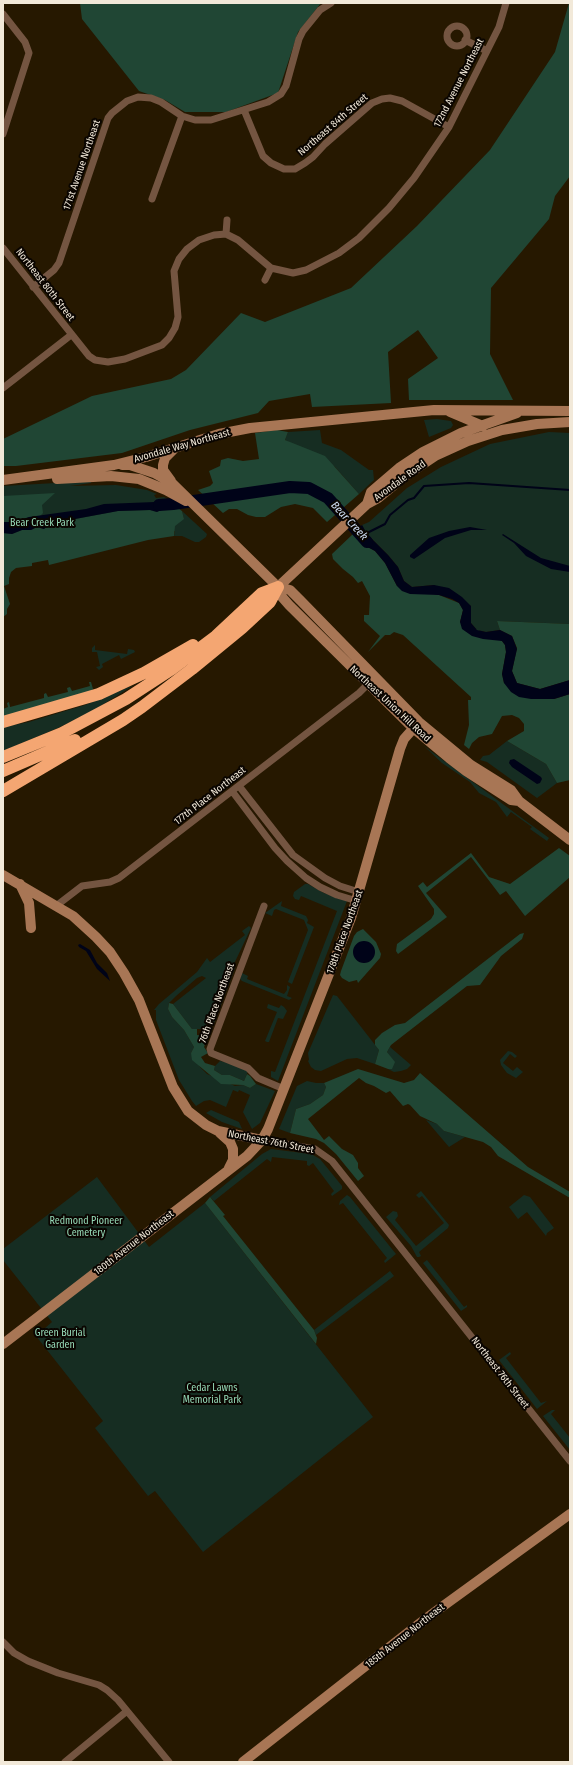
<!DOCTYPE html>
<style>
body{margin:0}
#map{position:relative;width:573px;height:1765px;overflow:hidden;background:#261800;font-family:"Fira Sans Condensed",sans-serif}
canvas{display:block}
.frame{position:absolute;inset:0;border:4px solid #f2e9d9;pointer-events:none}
</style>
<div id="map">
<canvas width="573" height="1765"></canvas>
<div class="frame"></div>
</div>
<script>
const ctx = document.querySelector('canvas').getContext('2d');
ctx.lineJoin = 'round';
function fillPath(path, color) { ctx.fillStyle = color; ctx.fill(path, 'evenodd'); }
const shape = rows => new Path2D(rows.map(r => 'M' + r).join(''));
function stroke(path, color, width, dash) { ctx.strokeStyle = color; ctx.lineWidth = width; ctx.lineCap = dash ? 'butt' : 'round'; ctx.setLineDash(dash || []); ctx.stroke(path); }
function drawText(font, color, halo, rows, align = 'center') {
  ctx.font = font + ' "Fira Sans Condensed",sans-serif'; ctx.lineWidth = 4; ctx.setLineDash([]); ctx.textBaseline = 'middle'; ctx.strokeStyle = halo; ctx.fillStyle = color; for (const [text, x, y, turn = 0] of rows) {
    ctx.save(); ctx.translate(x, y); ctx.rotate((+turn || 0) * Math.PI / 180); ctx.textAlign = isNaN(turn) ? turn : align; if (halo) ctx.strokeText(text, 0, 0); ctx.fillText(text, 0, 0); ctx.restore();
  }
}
const green = shape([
 [437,419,451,421,453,425,451,428,429,437,424,420],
 [320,430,322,443,341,450,369,470,373,470,374,480,359,494,335,467,285,440,288,432],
 [549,432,570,433,570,624,497,621,500,630,486,632,477,630,471,623,471,606,434,585,412,587,404,581,398,567,388,555,367,534,362,525,369,522,407,488,441,467,490,444],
 [91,481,91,483,70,486,116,485,147,490,157,494,154,495,156,498,164,497,172,502,162,502,184,519,182,511,207,534,206,537,199,542,195,542,182,536,174,536,175,531,17,565,3,574,3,486],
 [95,645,95,650,127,654,128,649,134,650,135,652,121,659,119,655,102,664,103,667,99,670,96,667,100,666,97,652,92,652,92,648],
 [134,685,91,712,58,728,3,751,3,727,29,722,85,705],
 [507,741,546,764,557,783,537,798,487,762,480,760,483,756,489,755],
 [424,746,549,838,547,841,530,829,532,827,511,812,507,817,496,802,479,793,470,782,442,763],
 [305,884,308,884,324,893,347,901,278,1081,271,1077,271,1071,275,1072,337,911,301,896,299,900,295,899,293,896,294,892],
 [282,901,281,906,306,916,308,920,307,923,314,927,292,984,288,982,308,930,304,920,276,909,274,910,272,916,265,913],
 [249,926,251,928,233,966,235,968,213,1026,207,1023,205,1029,192,1029,173,1004,206,978,202,976,197,978,176,996,169,1003,168,1009,172,1017,184,1030,194,1047,191,1053,200,1067,207,1074,235,1086,243,1085,250,1088,256,1084,275,1091,260,1123,252,1129,243,1112,250,1095,239,1090,238,1092,233,1090,226,1107,210,1100,204,1101,196,1106,192,1101,179,1080,156,1020,156,1010,154,1010,159,1004,197,972,207,958,210,962,245,935,242,931],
 [242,973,248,976,247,979,284,994,287,990,287,985,290,987,287,996,292,998,289,1000,242,981,240,979],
 [333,995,337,996,379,1050,375,1064,357,1058,347,1059,321,1071,315,1070,311,1067,308,1061,309,1060,308,1053],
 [268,1004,279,1008,281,1005,284,1007,287,1011,283,1019,278,1018,269,1042,267,1042,265,1041,277,1012,267,1008],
 [390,1047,411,1065,407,1069,401,1071,394,1072,388,1069,392,1069,391,1058,387,1052],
 [508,1051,512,1052,517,1056,515,1058,510,1054,503,1063,513,1071,517,1067,523,1072,516,1078,507,1073,501,1065,500,1060],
 [220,1061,225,1062,248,1071,244,1081,230,1075,222,1075,214,1070,215,1066],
 [307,1081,316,1083,324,1083,326,1087,323,1095,310,1104,296,1109,290,1133,279,1129,297,1086],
 [211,1110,239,1122,242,1129,222,1122,206,1113],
 [426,1120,437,1124,444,1131,465,1137,449,1147],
 [271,1149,303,1153,313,1155,320,1159,342,1186,342,1189,332,1196,331,1194,334,1191,313,1163,309,1166,307,1165,307,1161,272,1157,271,1162,267,1159,214,1201,210,1197,262,1154],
 [97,1177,149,1247,205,1203,373,1417,203,1552,155,1491,148,1496,95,1428,103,1421,36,1336,52,1322,3,1260,3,1249],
 [421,1191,449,1225,448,1228,419,1252,421,1256,419,1257,417,1257,411,1246,386,1217,393,1211,397,1212,398,1216,395,1220,416,1246,444,1223,422,1196,419,1198,416,1195],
 [347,1195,350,1197,396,1254,385,1263,384,1261,387,1258,343,1203,339,1205,340,1201],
 [524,1195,530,1197,554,1228,547,1233,546,1236,527,1212,518,1219,509,1207],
 [427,1260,464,1307,467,1305,467,1307,461,1311,423,1263],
 [390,1271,394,1276,316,1335,314,1330],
 [510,1352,511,1354,506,1358,541,1403,547,1401,537,1409,499,1360],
 [552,1410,555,1410,551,1414,570,1438,570,1450,543,1416]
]);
const forest = shape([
 [80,3,321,3,298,32,278,93,226,112,185,112,165,100,139,91,82,19],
 [569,3,570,3,570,176,555,196,549,219,491,288,490,354,513,400,409,400,408,379,438,358,418,330,388,352,391,403,312,407,310,394,269,401,258,413,190,430,122,453,16,466,3,466,3,439,92,396,171,379,186,370,241,313,265,322,351,288,417,226,490,150,555,52],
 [277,430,288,432,285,440,325,456,359,494,327,522,313,508,295,504,281,507,265,517,256,517,248,515,237,509,229,509,223,513,198,490,210,486,213,483,209,471,220,466,221,460,228,458,243,461,259,459,255,433],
 [55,493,42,505,43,513,39,517,29,517,15,522,3,522,3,496],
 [178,508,182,511,184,519,175,526,174,536,148,540,49,565,48,560,32,563,32,566,16,568,11,572,9,578,9,584,4,586,10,604,7,609,7,614,3,617,3,533,12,534,22,530,31,530,37,527,44,529,50,523,61,522,69,524,75,519,118,511,150,510,157,512,163,509],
 [353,534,359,539,362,544,375,551,385,563,397,586,439,595,459,603,463,610,460,622,502,641,505,645,506,652,502,674,504,683,554,699,570,694,570,780,557,783,546,764,507,741,524,731,524,724,519,718,512,715,502,716,492,734,479,737,472,743,469,749,464,745,469,725,468,700,471,700,471,697,403,635,394,632,390,635,385,635,368,652,380,636,364,621,364,615,369,615,370,596,362,581,358,583,353,577,343,569,333,559,332,554],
 [497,621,570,624,570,680,540,689,517,683,512,671,517,648,512,636,500,630],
 [89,682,91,682,93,689,90,692,3,718,3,709,8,707,7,703,9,702,10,707,44,698,44,694,46,693,48,697,68,692,67,688,70,687,72,691,90,686],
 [559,848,570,856,570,877,525,916,506,891,500,895,471,857,426,893,447,917,398,954,396,951,397,944,431,919,434,914,434,909,418,886,423,882,427,887,471,853,489,877,510,884],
 [363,929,376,942,381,954,380,958,358,983,357,980,349,982,342,978,340,975,341,971,354,936,357,932],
 [524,933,522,939,501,956,480,985,467,986,391,1045,387,1052,395,1062,392,1069,388,1069,375,1064,379,1050,375,1045,375,1040,382,1033,395,1025,405,1023,520,934],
 [169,1003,173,1004,192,1029,197,1029,197,1035,203,1036,205,1034,209,1035,204,1047,208,1053,201,1057,205,1063,215,1066,214,1070,222,1075,230,1075,244,1081,247,1074,250,1076,256,1084,250,1088,243,1085,221,1084,192,1060,191,1053,194,1047,184,1030,172,1017,168,1009],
 [358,1069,404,1083,414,1080,420,1073,528,1167,570,1192,570,1198,498,1156,491,1147,483,1142,444,1131,437,1124,420,1116,410,1105,408,1104,403,1106,390,1091,386,1093,374,1086,366,1083,359,1078,308,1119,324,1140,329,1136,342,1149,353,1155,358,1163,358,1168,364,1176,358,1181,336,1154,324,1143,316,1139,290,1133,296,1109,310,1104,323,1095,326,1087,324,1083],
 [210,1197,225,1215,223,1216,314,1330,317,1338,316,1344,205,1203]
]);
const water = shape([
 [155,502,172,502,178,508,163,509,157,512,150,510,118,511,75,519,69,524,61,522,50,523,44,529,37,527,31,530,22,530,12,534,3,533,3,522,15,522,29,517,86,509,104,504],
 [362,525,367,534,388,555,398,567,404,581,412,587,434,585,449,588,462,597,471,606,471,623,477,630,486,632,500,630,512,636,517,649,512,671,517,683,540,689,570,680,570,694,554,699,531,699,519,697,511,692,504,683,502,674,506,652,505,645,502,641,483,639,472,636,462,629,460,622,463,610,459,603,452,599,439,595,410,594,402,591,397,586,385,563,375,551,362,544,359,539,353,534],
 [470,527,487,530,471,530,445,538,414,559,410,557,410,555,429,538,449,531],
 [503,534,541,558,570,566,570,572,551,569,526,556,514,543,502,535],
 [514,759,541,777,542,779,540,783,537,784,512,767,509,763,510,760],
 '353 952a11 11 0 1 1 22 0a11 11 0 1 1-22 0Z',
 [80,944,90,950,97,963,107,973,110,981,97,969,86,951,79,947,78,945]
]);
const stream = shape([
 [365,534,385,524,390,515,408,500,414,498,424,486,469,483,570,490]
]);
const river = shape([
 [159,505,173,504,290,487,309,488,328,498,367,542]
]);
const street = shape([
 [3,14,25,42,29,53,3,134],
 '447 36a10 10 0 1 1 20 0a10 10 0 1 1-20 0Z',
 [465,40,487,51],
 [244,110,263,156,271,163,284,169,295,169,305,163,313,157,325,144,372,103,382,99,390,98,402,101,449,127],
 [152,199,182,116],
 [226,234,227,220],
 [3,248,89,356,95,360,108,362,125,359,162,345,169,338,175,328,178,317,174,271,179,259,187,249,199,240,214,235,226,234,238,240,271,268,293,273,306,270,339,253,359,238,389,208,414,178,449,127,499,27,506,3],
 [265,280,271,268],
 [33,287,54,270,59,263,108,118,112,113,127,101,138,97,151,98,161,102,182,116,195,120,211,120,268,102,281,94,286,86,299,39,303,31,320,10,331,3],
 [3,388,71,335],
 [239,786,293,855,325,878,340,886,359,892],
 [232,791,275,848,287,861,306,878,320,887,337,895,357,901],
 [56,906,82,886,110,882,119,878,359,693,368,684],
 [264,906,210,1049,211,1053,248,1068,258,1078,284,1089],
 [262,1140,315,1149,332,1161,570,1461],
 [3,1642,14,1653,28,1661,58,1673,99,1685,107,1690,118,1700,169,1762],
 [65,1762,127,1711]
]);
const secondary = shape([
 [450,412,483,426],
 [122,465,130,465,154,473,172,483,278,587,282,597,289,605,413,728,449,758,466,771,511,800,519,801],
 [57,479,111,476,139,479,166,490,186,501],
 [3,480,114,465,146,457,219,434,250,428,434,410,570,411],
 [171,481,163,470,163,465,165,458,173,450],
 [367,504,371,492,399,468,423,452,461,433,517,413],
 [278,587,290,590,301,601,419,722,471,765,511,790,519,801,570,840],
 [278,587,367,504,378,498,405,476,435,456,468,441,502,430,537,424,570,422],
 [3,875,73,916,96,937,110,952,124,973,139,1000,173,1087,188,1111,206,1125,218,1131,262,1140],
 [20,884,29,903,31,928],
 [220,1133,230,1142,233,1149,233,1160,229,1168],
 [3,1344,247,1156,262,1140,268,1129,351,918,400,749,404,739,419,722],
 [243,1762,428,1617,570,1514]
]);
const highway = shape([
 [3,722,99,694,144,673,193,645],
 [3,757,62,733,126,699,172,669,216,636,262,593,278,587],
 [3,771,75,740],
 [3,791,123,720,142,707,192,669,242,628,270,602,278,587]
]);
const streetNames = [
 ["172nd Avenue Northeast",459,83,-63],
 ["Northeast 84th Street",333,125,-41],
 ["171st Avenue Northeast",82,165,-71],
 ["Northeast 80th Street",45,285,52],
 ["Avondale Way Northeast",182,446,-16],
 ["Avondale Road",400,481,-36],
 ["Northeast Union Hill Road",390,704,43],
 ["177th Place Northeast",210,796,-38],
 ["178th Place Northeast",345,932,-70],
 ["76th Place Northeast",217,1003,-70],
 ["Northeast 76th Street",271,1142,11],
 ["180th Avenue Northeast",134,1243,-38],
 ["Northeast 76th Street",500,1373,52],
 ["185th Avenue Northeast",405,1636,-38]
];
const parkNames = [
 ["Bear Creek Park",42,523],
 ["Redmond Pioneer",86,1221],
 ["Cemetery",86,1233],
 ["Green Burial",60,1333],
 ["Garden",60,1345],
 ["Cedar Lawns",212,1388],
 ["Memorial Park",212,1400]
];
const waterNames = [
 ["Bear Creek",349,521,47]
];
fillPath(green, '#162d22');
fillPath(forest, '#204634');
fillPath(water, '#000318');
stroke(stream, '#000318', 2);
stroke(river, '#000318', 12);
stroke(street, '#745541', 7);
stroke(secondary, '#a87655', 10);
stroke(highway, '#f4a672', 12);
drawText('10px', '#f2e9d9', '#0a0500', streetNames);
drawText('10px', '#97dbb8', '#0a0500', parkNames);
drawText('italic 11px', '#d2e0f6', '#0a0500', waterNames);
</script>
